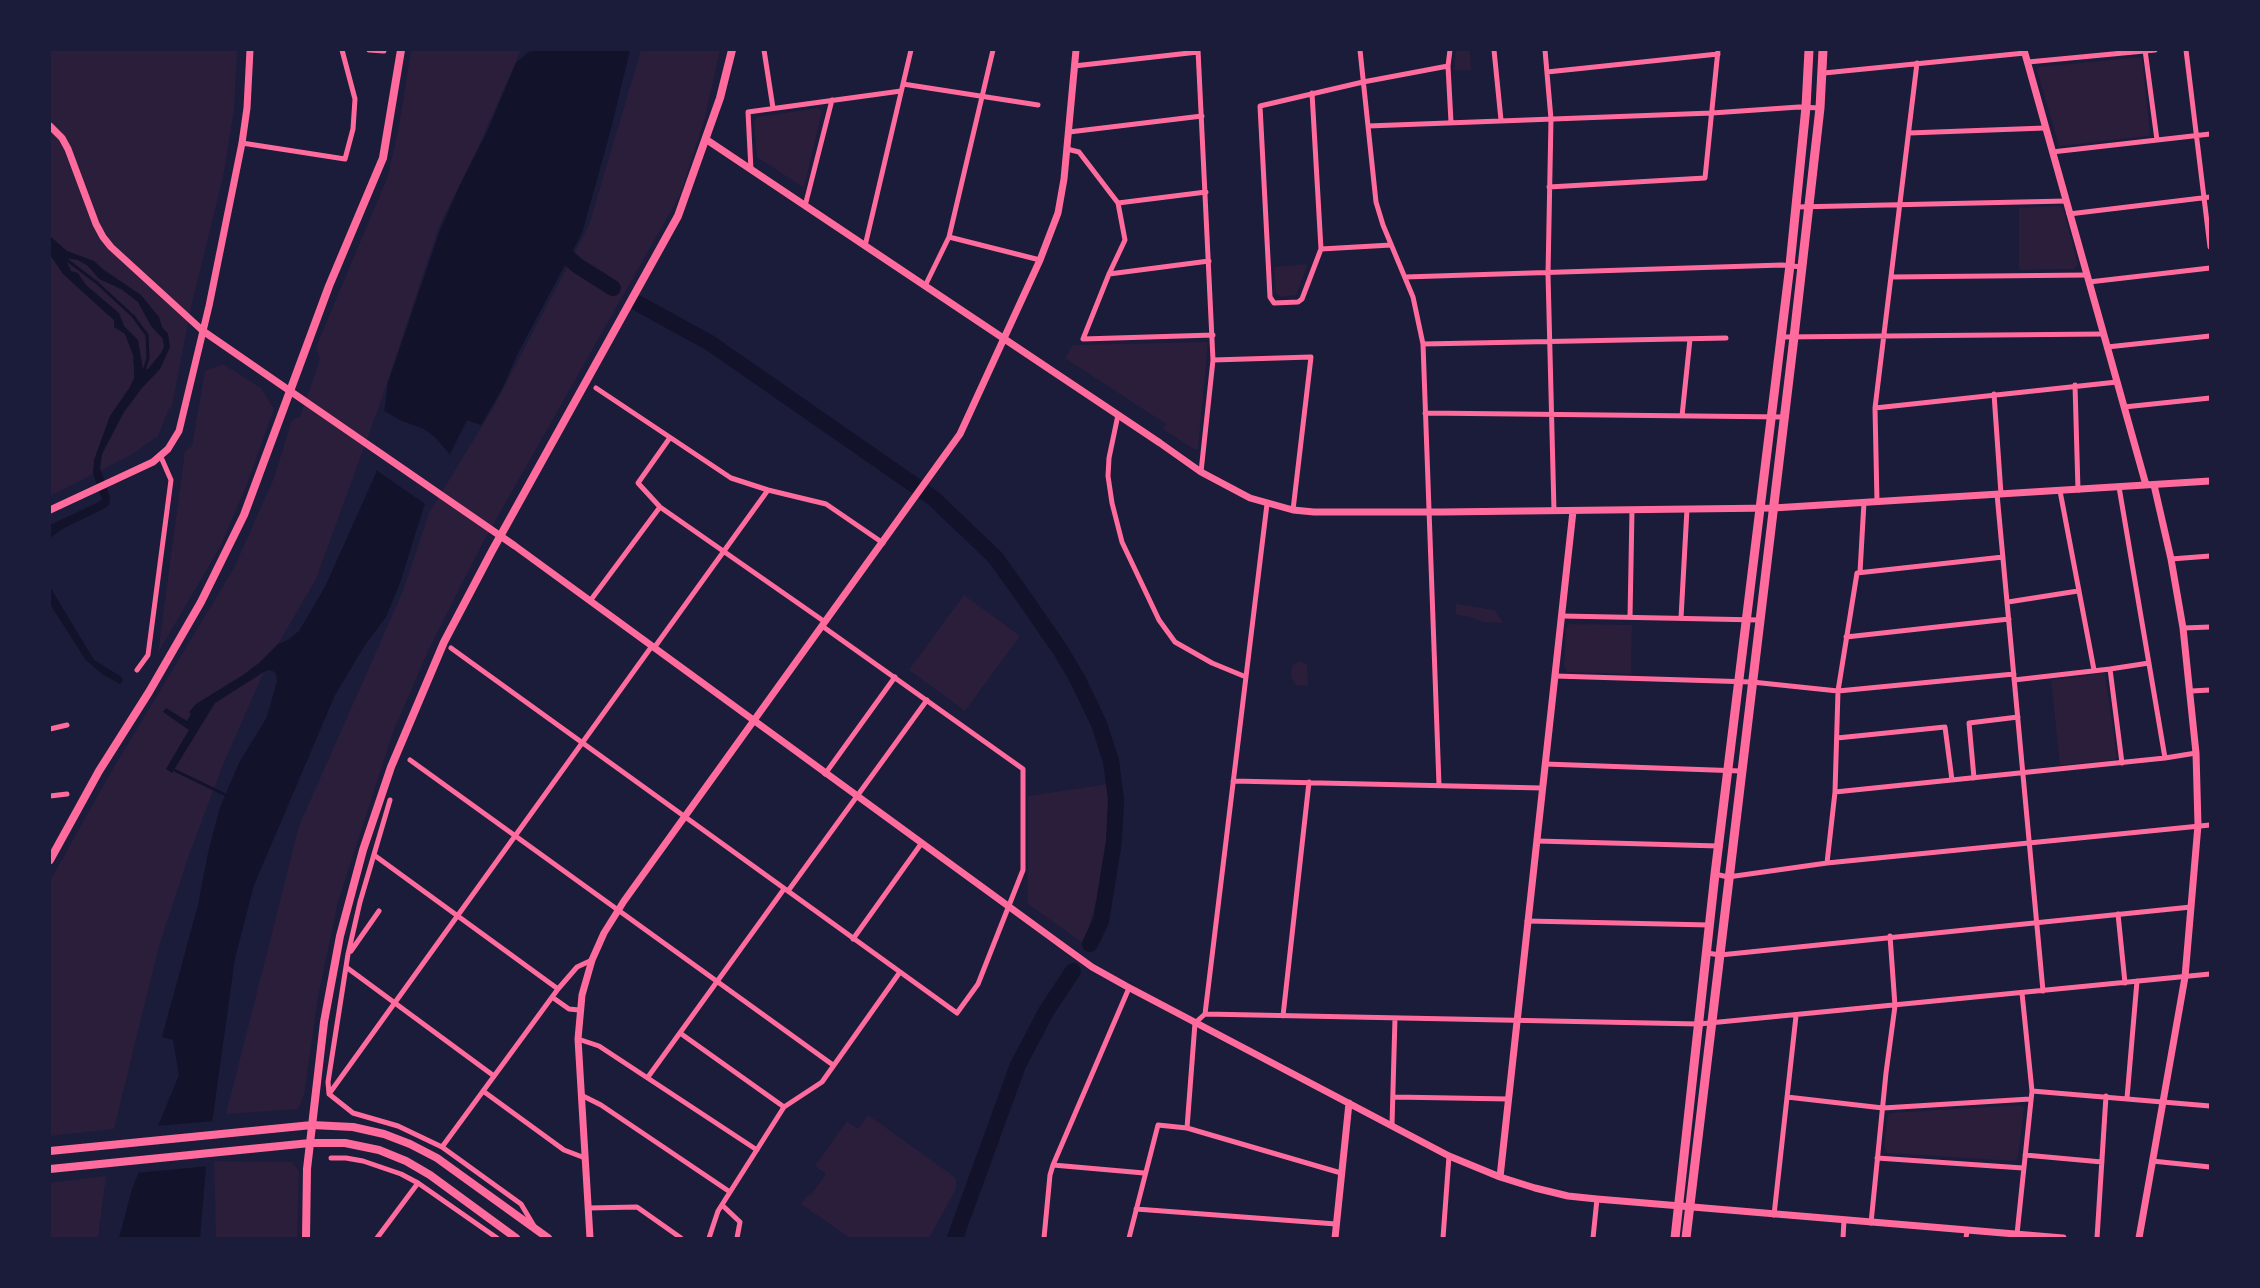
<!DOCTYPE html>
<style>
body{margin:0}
#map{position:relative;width:2260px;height:1288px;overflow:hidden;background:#1b1b3a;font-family:"Space Grotesk",sans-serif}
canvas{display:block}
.frame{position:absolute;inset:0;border:51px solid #1b1b3a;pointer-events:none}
</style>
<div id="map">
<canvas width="2260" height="1288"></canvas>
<div class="frame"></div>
</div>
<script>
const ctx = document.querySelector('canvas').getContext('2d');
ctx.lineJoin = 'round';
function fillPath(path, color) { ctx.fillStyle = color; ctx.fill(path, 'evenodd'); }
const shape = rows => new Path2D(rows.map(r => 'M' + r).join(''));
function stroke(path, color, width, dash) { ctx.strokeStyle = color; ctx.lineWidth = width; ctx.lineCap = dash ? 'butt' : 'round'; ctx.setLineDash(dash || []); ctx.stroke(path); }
const green = shape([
 [50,50,237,50,234,110,223,177,192,303,172,406,169,409,158,436,131,455,50,496],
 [411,50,521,50,481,141,439,227,381,401,316,579,270,658,222,767,189,855,159,946,114,1129,50,1136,50,881,111,772,234,568,274,478,292,420,300,417,320,359,316,347,388,176,399,126],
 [641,50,720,50,705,118,680,195,482,544,429,649,393,732,338,902,318,997,304,1095,298,1109,226,1114,299,826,403,591,429,513,493,408,589,225],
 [1456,50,1470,50,1471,70,1454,70],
 [2140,57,2142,59,2150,133,2148,136,2059,146,2037,70,2039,67],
 [818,108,822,111,804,188,757,157,754,122,757,117],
 [2058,206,2063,208,2078,265,2074,269,2019,270,2019,208],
 [1308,264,1296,295,1281,297,1276,293,1274,267],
 [1208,342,1198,449,1194,449,1163,429,1166,424,1065,358,1073,345],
 [223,364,261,388,274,409,247,484,221,545,158,653,185,451,192,446,205,371],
 [964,595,1020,636,965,711,909,670],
 [1456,604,1495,610,1503,623,1483,622,1470,617,1458,615,1456,614],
 [1569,624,1632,625,1631,674,1567,672,1564,666,1566,629],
 [1299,661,1307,664,1308,686,1296,685,1291,677,1292,666],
 [2105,673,2117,757,2114,760,2060,765,2051,680],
 [1108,784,1112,832,1105,870,1084,944,1028,904,1028,796],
 [2021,1105,2024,1108,2018,1158,2014,1161,1887,1153,1884,1147,1888,1115,1891,1113],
 [868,1115,956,1178,956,1189,929,1238,850,1238,801,1204,808,1195,810,1196,826,1174,815,1166,847,1121,858,1129],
 [214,1161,292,1162,299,1171,297,1238,216,1238],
 [106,1176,98,1238,50,1238,50,1183]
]);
const water = shape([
 [531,50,630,50,611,129,582,233,518,353,502,389,481,425,467,420,424,506,400,583,386,617,365,645,335,695,254,885,235,958,206,1166,200,1238,119,1238,132,1189,179,1075,173,1040,162,1037,198,905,208,853,220,807,239,763,267,717,277,681,276,674,273,671,267,670,215,703,172,773,166,769,189,730,163,712,166,708,187,721,191,714,189,712,196,704,243,675,259,663,278,644,288,640,299,631,325,587,376,473,388,383,440,230,460,185,487,132,516,63],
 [50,236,67,251,94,261,104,270,141,295,159,317,162,327,168,334,170,347,160,369,142,388,124,412,102,454,100,469,110,497,109,505,103,509,64,528,50,538,50,525,99,502,102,499,93,473,94,460,110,416,130,387,134,378,134,370,133,355,125,334,114,327,114,320,108,315,63,274,50,255],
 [65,258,78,260,88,266,99,279,121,289,138,302,151,326,163,339,164,347,161,353,148,369,143,370,138,340,124,326,119,313,86,285,78,273,71,271],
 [50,587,94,660,120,676,123,680,120,684,102,674,85,659,50,604]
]);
const pier = shape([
 [381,409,400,420,424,429,435,437,452,457,428,506,373,468],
 [215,1121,210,1166,136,1173,156,1126]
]);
const stream = shape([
 [63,257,96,282,133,316,147,335,148,358,144,371],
 [172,769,228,796]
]);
const river = shape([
 [552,244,578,266,613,288],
 [639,304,710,343,933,498,995,557,1023,596,1061,651,1078,680,1099,724,1111,761,1116,799,1114,841,1101,921,1090,944],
 [955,1238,1018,1065,1047,1010,1073,971]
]);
const minor = shape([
 [369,50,384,51,384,50],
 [764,50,773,108],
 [1198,50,1213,360,1201,472],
 [1360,50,1376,202,1383,225,1413,297,1423,344,1439,785],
 [1450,50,1448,66,1451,122],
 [1494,50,1501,120],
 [1545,50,1551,119,1548,274,1554,511],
 [2145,50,2157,140],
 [2186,50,2210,247],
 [2028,62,2155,50],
 [1074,66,1198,52],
 [1547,72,1718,54],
 [1824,73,2025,53],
 [903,84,1038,105],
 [1312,93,1321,249],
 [1368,126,1712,113,1799,107,1820,108],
 [1069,132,1202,116],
 [1909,133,2045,128],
 [242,143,345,159,353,129,355,99,342,50],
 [1067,149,1079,152,1118,203,1125,240,1109,274,1083,339,1213,335],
 [2052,152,2210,134],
 [751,170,748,112,901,91],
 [1549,187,1705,178,1718,50],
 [1118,203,1206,192],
 [805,206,832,100],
 [1796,207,2066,201],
 [2069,214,2210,197],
 [949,237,1040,260],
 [1391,245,1321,249,1302,299,1298,302,1274,303,1270,297,1260,106,1363,82,1448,66],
 [865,246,911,50],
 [1109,274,1209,261],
 [1405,277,1782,265,1802,267],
 [1891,277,2087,275],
 [2089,282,2210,268],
 [925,286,949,237,993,50],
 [1781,337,2103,334],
 [1423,344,1726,338],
 [2107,347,2210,336],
 [1213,360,1311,357,1293,510],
 [2075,385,2078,490],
 [596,388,731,478,768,490,826,504,883,543],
 [1994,394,2001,494],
 [2124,407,2210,398],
 [1875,408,2117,382],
 [1425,413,1785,417],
 [1118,415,1109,458,1108,476,1112,503,1122,542,1159,620,1175,642,1212,663,1246,677],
 [1682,416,1690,339],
 [669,439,638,483,660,507,825,622],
 [2119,487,2165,758],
 [2060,491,2094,670],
 [1997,494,2043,991],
 [1877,502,1875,408,1917,63],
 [2171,559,2210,556],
 [1860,572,1864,502],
 [590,601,660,507],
 [2008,602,2078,591],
 [1562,616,1760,620],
 [1630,617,1632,510],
 [1681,618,1687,509],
 [2183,628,2210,627],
 [1846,637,2009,619],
 [451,648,957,1013,978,984,1023,870,1023,769,822,626],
 [654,648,768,490],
 [2110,669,2149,663],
 [137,670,148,655,171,480,161,457],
 [1555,676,1752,682,1838,691,2014,674],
 [2014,680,2110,669,2122,763],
 [2191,691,2210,690],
 [50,729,67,725],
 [1837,738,1945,727,1952,780],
 [410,760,833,1065],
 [1545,764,1741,771],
 [825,774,895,677],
 [1974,778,1969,723,2018,717],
 [1233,781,1542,788],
 [1835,792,2165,758,2196,753],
 [50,796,67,794],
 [1537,841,1719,846],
 [374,855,558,989,577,967,592,960],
 [1827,863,1835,792,1838,691,1857,573,2003,557],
 [1715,874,1728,877,1827,863,2210,825],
 [788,891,927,700],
 [2118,914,2125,983],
 [1527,921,1710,925],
 [853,939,921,844],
 [351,951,379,911],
 [1707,953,1720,955,2191,907],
 [346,967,494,1076],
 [552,997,569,1009,579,1010],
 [1205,1014,1699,1024,2210,974],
 [1283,1016,1309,782],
 [680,1033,784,1107],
 [578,1039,599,1046,757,1150],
 [648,1077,784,889],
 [483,1091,564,1150,585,1158],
 [2032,1091,2210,1106],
 [329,1094,328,1082,348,954,360,902,390,800],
 [581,1095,601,1105,730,1192],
 [1394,1097,1509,1099],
 [1787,1097,1883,1108,2030,1099],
 [2127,1098,2137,981],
 [1392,1125,1395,1018],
 [1187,1128,1195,1023,1205,1014,1267,504],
 [442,1147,558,989],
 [2025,1155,2102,1162],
 [331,1158,346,1158,363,1161,401,1174,418,1183,497,1238],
 [1877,1158,2023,1168],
 [2152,1161,2210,1167],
 [1053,1165,1144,1173],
 [722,1205,740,1222,737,1238],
 [588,1208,637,1207,681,1238],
 [1136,1209,1336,1224],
 [1774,1215,1796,1016],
 [1871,1223,1886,1073,1895,1006,1890,936],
 [534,1226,521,1204,442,1147,398,1126,353,1113,329,1094,652,646],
 [2017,1234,2032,1091,2022,993],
 [377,1238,418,1183],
 [709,1238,718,1211,784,1107,822,1082,900,972],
 [1044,1238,1050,1175,1053,1165,1129,988],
 [1129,1238,1158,1125,1187,1128,1341,1173],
 [1443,1238,1449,1156],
 [1593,1238,1597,1199],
 [1843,1238,1844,1220],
 [1966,1238,1967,1231],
 [2097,1238,2106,1096]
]);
const tertiary = shape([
 [2024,50,2146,485],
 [50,126,62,138,68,149,96,224,103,237,111,247,203,331,515,546,1067,949,1092,967,1126,986,1449,1156,1500,1177,1535,1188,1568,1196,1597,1199,2063,1238],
 [707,140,1160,443,1201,472,1250,498,1293,510,1314,512,1442,512,1773,508,2210,481],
 [50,510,153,462,168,449,179,431,209,306,242,143,247,108,250,50],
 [1500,1177,1573,511],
 [590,1238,578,1039,582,995,592,960,604,933,624,901,960,434,1040,260,1058,213,1064,179,1076,50],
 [1335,1238,1349,1103],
 [2139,1238,2185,977,2198,825,2196,753,2183,628,2171,559,2154,485]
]);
const primary = shape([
 [50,860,99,771,149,692,201,602,244,515,329,286,383,158,401,50],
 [50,1151,312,1125,353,1127,384,1134,410,1144,437,1158,548,1238],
 [50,1169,310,1143,345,1143,379,1150,406,1161,430,1175,516,1238],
 [306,1238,307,1169,324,1022,340,936,363,850,391,767,444,642,492,551,678,216,720,98,732,50]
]);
const trunk = shape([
 [1675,1238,1715,874,1790,265,1806,107,1809,50],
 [1686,1238,1794,337,1820,108,1823,50]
]);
fillPath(green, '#2a1e3b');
fillPath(water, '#12122b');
fillPath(pier, '#1b1b3a');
stroke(stream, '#12122b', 3);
stroke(river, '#12122b', 16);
stroke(minor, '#ff6b9d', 5);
stroke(tertiary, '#ff6b9d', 7);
stroke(primary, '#ff6b9d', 8);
stroke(trunk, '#ff6b9d', 9);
</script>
